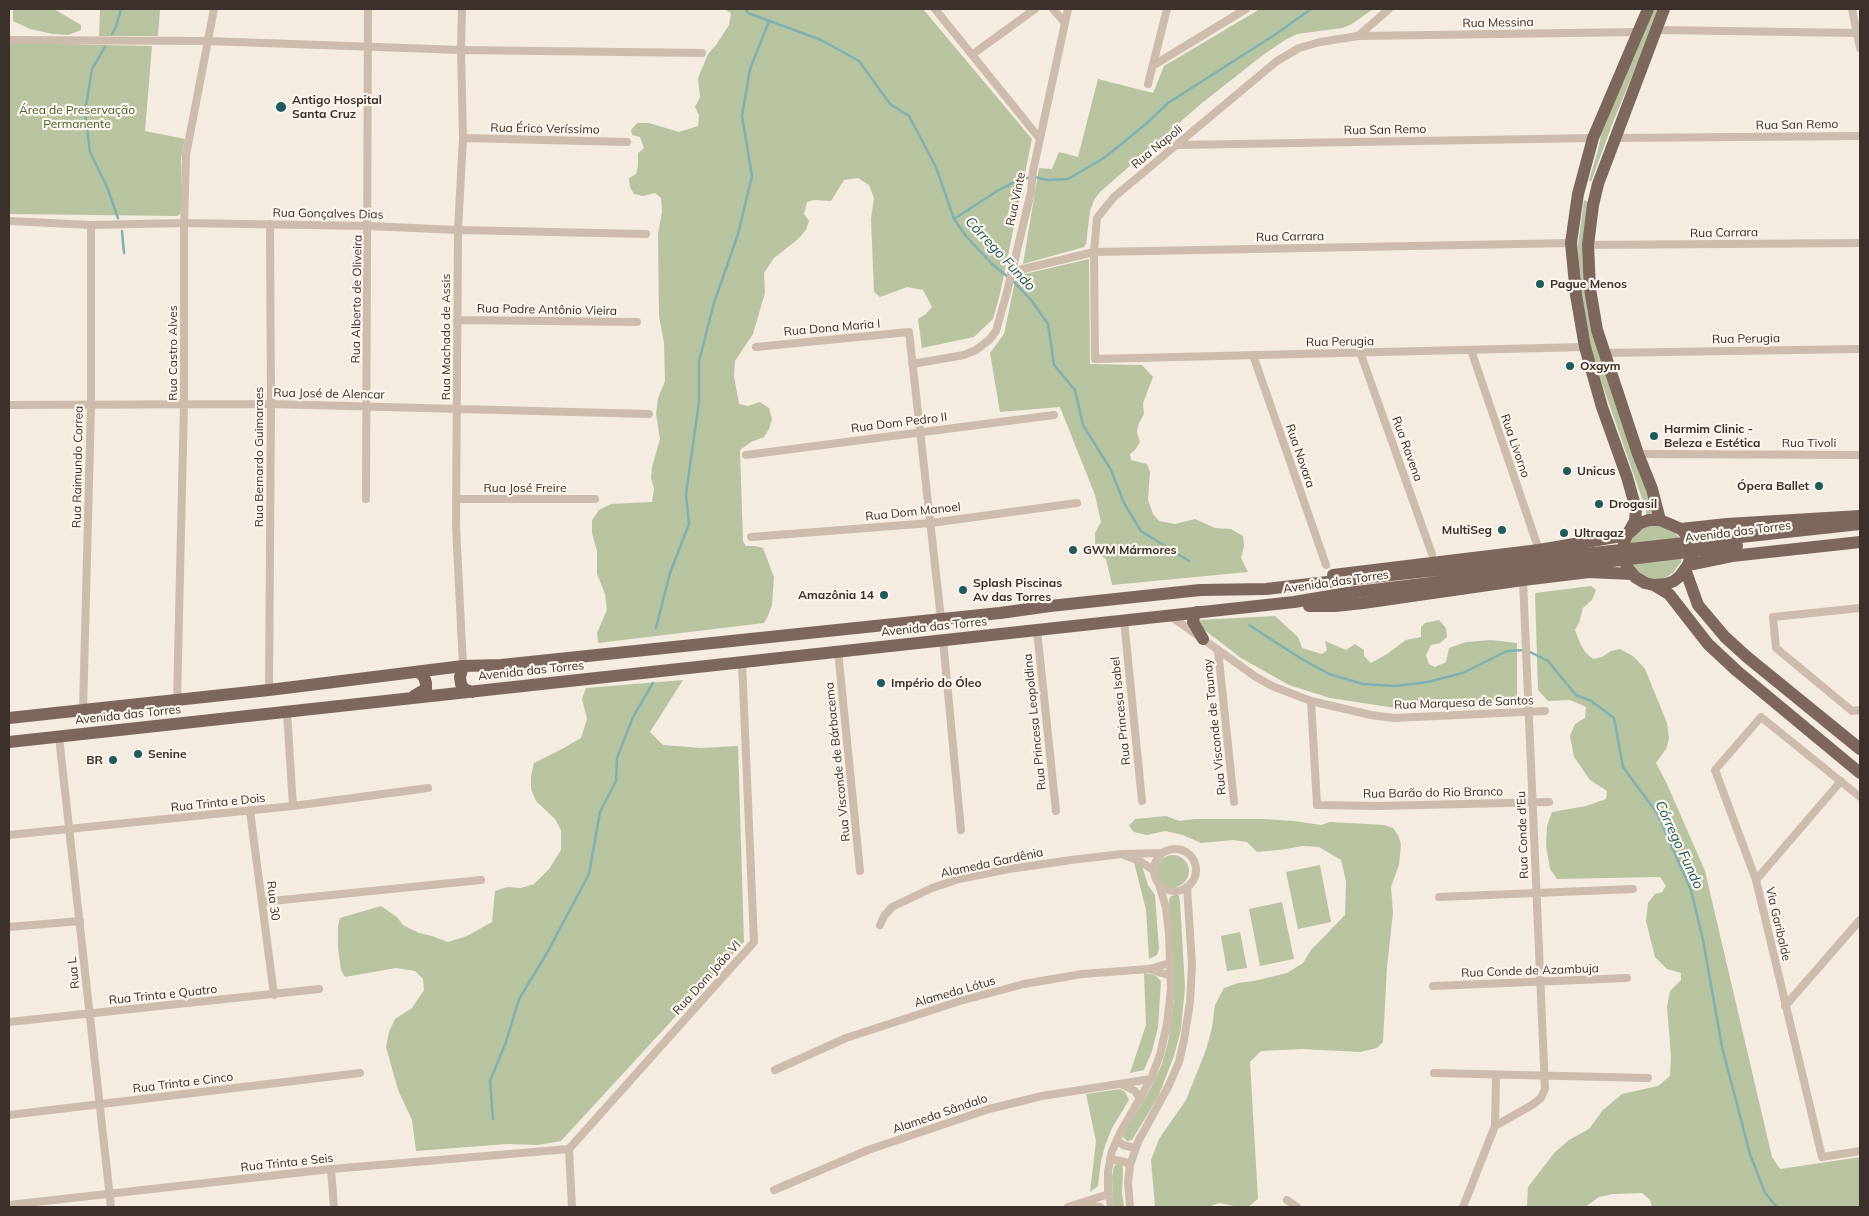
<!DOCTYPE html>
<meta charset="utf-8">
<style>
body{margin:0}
#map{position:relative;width:1869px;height:1216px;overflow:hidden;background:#f4ebe1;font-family:Mulish,sans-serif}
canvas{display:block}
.frame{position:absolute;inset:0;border:10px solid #3b302b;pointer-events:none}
</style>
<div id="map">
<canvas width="1869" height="1216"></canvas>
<div class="frame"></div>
</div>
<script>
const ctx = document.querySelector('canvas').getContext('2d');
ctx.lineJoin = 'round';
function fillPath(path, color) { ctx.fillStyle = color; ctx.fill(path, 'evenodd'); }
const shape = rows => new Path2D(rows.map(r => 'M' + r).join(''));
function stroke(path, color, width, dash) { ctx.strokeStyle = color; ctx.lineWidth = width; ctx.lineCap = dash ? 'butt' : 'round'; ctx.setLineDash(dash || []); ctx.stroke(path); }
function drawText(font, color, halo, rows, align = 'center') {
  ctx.font = font + ' Mulish,sans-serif'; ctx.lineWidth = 4.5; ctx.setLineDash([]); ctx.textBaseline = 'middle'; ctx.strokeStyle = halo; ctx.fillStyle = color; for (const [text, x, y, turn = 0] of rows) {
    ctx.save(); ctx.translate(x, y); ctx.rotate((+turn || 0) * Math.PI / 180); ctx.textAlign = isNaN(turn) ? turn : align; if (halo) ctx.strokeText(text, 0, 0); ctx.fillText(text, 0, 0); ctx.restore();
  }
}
const green = shape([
 [13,9,54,9,81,25,81,30,68,35,53,34,30,29,13,21],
 [100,9,160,9,158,36,99,36],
 [724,9,923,9,1032,139,1000,294,993,319,974,337,922,348,918,319,926,314,932,307,923,290,907,287,880,297,874,292,871,219,874,198,869,185,858,178,844,180,831,201,814,200,807,202,804,214,809,221,806,230,797,240,774,258,764,273,765,293,753,334,735,361,734,376,739,404,748,406,760,402,769,408,772,419,769,429,764,437,751,442,740,450,743,541,746,546,755,546,763,548,774,577,772,605,768,616,764,623,598,643,597,633,607,610,605,594,597,574,597,551,592,533,592,520,599,510,611,504,652,502,654,489,651,478,652,467,660,439,656,414,658,398,665,381,664,343,659,316,658,234,662,212,661,198,655,193,643,196,634,194,630,187,629,178,636,174,638,166,638,153,644,148,640,137,632,135,631,130,637,123,649,123,679,132,698,126,699,115,695,107,700,97,698,78,708,54,716,45,729,25,731,13],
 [1260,9,1373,9,1352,24,1342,28,1297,34,1285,40,1263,55,1202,103,1100,192,1094,200,1090,211,1086,244,1084,247,1023,264,1039,168,1052,169,1059,152,1078,157,1098,79,1153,93,1164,66],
 [1652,9,1660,9,1613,122,1591,182,1589,180,1598,150,1602,131],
 [9,43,152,46,145,131,185,139,181,159,182,208,180,214,178,216,9,214],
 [1584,200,1588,202,1586,287,1658,515,1646,516,1646,510,1590,349,1579,284,1578,244],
 [1089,259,1090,364,1142,365,1153,377,1143,403,1144,414,1138,425,1137,432,1140,442,1135,450,1130,454,1131,460,1147,464,1150,472,1148,500,1153,514,1159,521,1175,524,1195,519,1215,528,1231,529,1243,536,1244,546,1241,558,1248,572,1112,585,1106,559,1099,554,1095,543,1095,533,1101,522,1095,495,1060,407,1000,412,990,353,1004,334,1016,276],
 [1656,524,1675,533,1680,539,1683,555,1681,562,1673,573,1663,579,1652,580,1633,571,1628,542,1640,528],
 [1591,586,1596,590,1592,600,1583,608,1579,623,1575,630,1580,643,1585,652,1593,659,1602,657,1611,651,1620,649,1633,656,1645,669,1667,723,1669,739,1666,749,1656,763,1667,784,1705,871,1772,1157,1780,1169,1860,1157,1860,1207,1652,1207,1650,1200,1642,1193,1613,1194,1599,1197,1585,1207,1527,1207,1528,1187,1555,1152,1569,1140,1589,1129,1603,1110,1622,1094,1658,1086,1670,1076,1671,1056,1667,1007,1670,991,1681,980,1681,973,1667,969,1655,957,1646,921,1648,903,1655,894,1662,892,1666,886,1660,877,1557,879,1550,869,1546,846,1547,826,1552,812,1586,806,1606,799,1607,791,1590,780,1574,757,1570,736,1575,724,1585,718,1586,707,1570,700,1548,701,1538,690,1535,593],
 [1275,616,1298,637,1302,648,1322,654,1327,650,1325,641,1346,650,1355,644,1364,650,1364,656,1371,663,1387,654,1406,640,1421,637,1421,627,1425,623,1439,620,1446,628,1447,637,1440,643,1431,645,1426,655,1429,664,1435,667,1446,662,1449,648,1466,642,1491,640,1517,643,1517,701,1396,708,1330,698,1289,685,1241,658,1198,625,1199,620],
 [683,680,650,732,663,745,701,748,738,746,744,942,561,1141,538,1145,507,1144,416,1151,412,1120,398,1090,386,1047,389,1032,395,1019,412,1008,424,990,423,979,415,971,396,968,345,977,341,970,338,948,338,926,340,918,381,906,397,917,403,925,419,933,432,936,448,942,467,936,492,922,495,891,507,887,521,888,534,884,549,869,561,850,561,830,555,819,536,801,531,789,531,776,534,763,562,749,581,738,587,719,582,699,586,688],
 [1166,816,1179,821,1195,819,1264,819,1294,821,1321,825,1330,822,1384,825,1393,828,1398,835,1401,844,1399,865,1391,887,1393,913,1387,967,1383,1042,1377,1048,1360,1052,1302,1049,1261,1051,1250,1062,1258,1199,1248,1207,1239,1207,1219,1203,1208,1207,1155,1207,1151,1160,1159,1139,1186,1100,1206,1050,1212,1028,1215,1005,1224,988,1238,983,1254,981,1287,973,1303,963,1311,950,1345,915,1346,881,1341,860,1319,847,1303,846,1279,850,1257,852,1247,842,1233,840,1201,843,1183,835,1165,831,1147,835,1134,832,1129,826,1135,819],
 '1157 871a16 16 0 1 1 32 0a16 16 0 1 1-32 0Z',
 [1134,862,1142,866,1148,885,1155,895,1159,949,1157,955,1149,959,1146,910],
 [1320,865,1331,922,1298,929,1286,872],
 [1176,894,1179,896,1180,902,1185,987,1181,1029,1174,1056,1158,1097,1132,1140,1127,1141,1123,1137,1124,1133,1151,1088,1162,1064,1168,1042,1174,1000,1169,900,1170,897],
 [1282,902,1294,959,1260,966,1249,909],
 [1240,932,1247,968,1227,971,1221,936],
 [1144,973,1155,975,1161,981,1158,1027,1152,1051,1144,1070,1130,1073,1146,1025],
 [1120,1089,1125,1092,1129,1100,1112,1128,1105,1146,1101,1161,1098,1186,1090,1192,1096,1141,1086,1094],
 [1117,1164,1122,1165,1123,1169,1122,1193,1124,1207,1113,1207,1112,1177,1114,1166]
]);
const stream = shape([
 [746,9,748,13,821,40,859,61,890,104,909,116,936,167,954,219,966,236,992,264,1008,277],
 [112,34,116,27,121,9],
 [105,47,92,69,85,112,90,152,107,187,118,218],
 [954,219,997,191,1020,179,1035,177,1047,180,1068,179,1104,158,1146,124,1168,103,1276,34,1311,9],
 [122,231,124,253],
 [1012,280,1031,300,1048,324,1054,365,1075,390,1083,425,1111,470,1124,503,1141,531,1189,561],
 [1249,625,1300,658,1329,674,1363,684,1396,686,1428,682,1463,673,1507,651,1526,650,1548,661,1576,695,1591,701,1614,718,1623,767,1657,813,1691,890,1703,940,1722,1047,1750,1154,1765,1193,1777,1207],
 [656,628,670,573,689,524,686,494,699,402,699,361,714,303,738,234,752,176,742,116,750,69,769,21],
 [493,1119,490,1081,506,1042,519,999,547,953,589,874,600,812,616,781,617,758,633,717,653,683]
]);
const street = shape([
 [462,9,461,50,463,138,458,230,456,526,463,666],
 [935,9,1040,139],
 [1053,9,1065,23],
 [1852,9,1860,48],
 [1657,30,1857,33],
 [1358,36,1389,9],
 [9,40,208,41,461,50,702,53],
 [973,54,1035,9],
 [1154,65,1246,9],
 [1148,84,1167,9],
 [463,138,627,142],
 [1614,138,1860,136],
 [1178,145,1593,138],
 [9,221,91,225,184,223,368,226,458,230,646,234],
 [1588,245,1860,243],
 [1011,272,1094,252,1571,243],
 [457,320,637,322],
 [756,347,909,332,941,619],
 [1585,347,1095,359,1094,252,1097,218,1114,197,1277,61,1299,48,1320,42,1358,36,1638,32],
 [1471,350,1539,550],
 [1360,352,1432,554],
 [1603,353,1860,349],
 [1253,355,1326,565],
 [912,364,964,355,976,350,989,340,996,331,1007,292,1031,192,1033,171,1068,9],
 [9,405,271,404,649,414],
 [1638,454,1860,455],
 [746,455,1054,415],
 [366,499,368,9],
 [456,499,595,499],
 [751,537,931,523,1077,503],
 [1860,608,1773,617,1776,648,1852,711,1860,710],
 [1169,615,1256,677,1272,686,1311,701,1371,715,1394,718,1545,711],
 [1124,620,1142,801],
 [1037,630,1056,811],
 [943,640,961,830],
 [1218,650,1234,802],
 [838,651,860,871],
 [269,690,271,404,270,224],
 [177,701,184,404,184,223,186,155,214,9],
 [1311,701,1317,805,1378,806,1549,802],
 [83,710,91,405,91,225],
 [287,712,293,806],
 [59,737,111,1207],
 [1860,797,1761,717,1715,770,1756,880,1822,1157,1860,1151],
 [250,811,274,995],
 [9,835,293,806,428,788],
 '1154 870a21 21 0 1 1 42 0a21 21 0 1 1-42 0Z',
 [1126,856,1140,861,1153,870],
 [1756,880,1841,781],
 [1439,897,1633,889],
 [262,902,481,880],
 [880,925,884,916,892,907,932,888,959,879,1009,869,1071,860,1122,854,1162,853],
 [9,927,80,921],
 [1149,969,1171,976],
 [1433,986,1627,978],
 [1785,1006,1860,920],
 [9,1022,319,989],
 [775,1070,846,1038,960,1001,1024,984,1082,974,1149,969,1170,963],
 [1434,1073,1648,1078],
 [1121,1084,1135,1091,1140,1099],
 [9,1115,360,1073],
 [1495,1126,1532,1105,1541,1098,1545,1089,1523,580],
 [1117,1140,1123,1145,1135,1148],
 [1110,1159,1125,1162,1130,1165],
 [331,1169,334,1207],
 [774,1190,868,1150,989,1109,1042,1096,1151,1079],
 [1287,1200,1297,1207],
 [9,1205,331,1169,569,1149],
 [1082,1205,1100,1207],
 [572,1207,569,1149,754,942,742,662],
 [1068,1207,1109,1194],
 [1111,1207,1108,1190,1108,1171,1112,1151,1120,1133,1151,1079,1160,1055,1167,1024,1171,989,1169,933,1166,908,1159,884],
 [1130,1207,1128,1182,1130,1165,1138,1142,1169,1085,1179,1062,1184,1040,1190,1002,1192,965,1187,887],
 [1463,1207,1495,1126,1496,1079]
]);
const primary = shape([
 [1660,520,1652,489,1638,454,1597,330,1590,289,1588,245,1593,205,1598,184,1664,9],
 [1681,529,1727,524,1860,516],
 [1688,565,1732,556,1860,542],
 [1685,569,1698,605,1725,637,1747,657,1860,749],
 [1333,575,1539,550,1627,535,1640,523,1649,520,1660,520,1681,529,1688,537,1691,546,1691,556,1688,565,1680,576,1674,581,1666,584,1654,585,1645,583,1635,577,1627,567,1624,559,1624,543,1627,535,1635,521,1636,509,1627,477,1602,407,1585,347,1576,295,1571,243,1578,194,1593,138,1648,9],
 [1654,585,1669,594,1708,644,1737,671,1860,773],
 [1309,606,1335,606,1363,603,1523,580,1589,572,1632,574],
 [1197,612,1194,616,1193,622,1203,639],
 [463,666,460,677,461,684,464,689,472,692],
 [414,696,426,689,426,683,424,677,419,672],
 [9,718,269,690,463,666,501,665,1000,613,1050,606,1200,590,1266,589,1345,580],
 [9,742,1294,602,1348,593]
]);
const primaryBridge = shape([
 [1345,580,1860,524],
 [1348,593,1737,546]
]);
const markers = [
 [281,107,6,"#1f5a5e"],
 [1540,284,5,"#1f5a5e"],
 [1570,366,5,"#1f5a5e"],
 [1654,436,5,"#1f5a5e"],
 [1567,471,5,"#1f5a5e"],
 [1819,486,5,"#1f5a5e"],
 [1599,504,5,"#1f5a5e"],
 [1502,530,5,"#1f5a5e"],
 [1564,533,5,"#1f5a5e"],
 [1073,550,5,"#1f5a5e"],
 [963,590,5,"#1f5a5e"],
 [884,595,5,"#1f5a5e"],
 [881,683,5,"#1f5a5e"],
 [138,754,5,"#1f5a5e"],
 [113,760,5,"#1f5a5e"]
];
const streetNames = [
 ["Rua Messina",1498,23,-1],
 ["Rua San Remo",1797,125,-1],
 ["Rua Érico Veríssimo",545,129,1],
 ["Rua San Remo",1385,130,-1],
 ["Rua Napoli",1157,147,-39],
 ["Rua Vinte",1016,199,-78],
 ["Rua Gonçalves Dias",328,214,1],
 ["Rua Carrara",1724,233,-1],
 ["Rua Carrara",1290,237,-1],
 ["Rua Alberto de Oliveira",357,299,-89],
 ["Rua Padre Antônio Vieira",547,310,1],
 ["Rua Dona Maria I",832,328,-5],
 ["Rua Machado de Assis",446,337,-90],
 ["Rua Perugia",1746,339,-1],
 ["Rua Perugia",1340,342,-1],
 ["Rua Castro Alves",173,353,-90],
 ["Rua José de Alencar",329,394,1],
 ["Rua Dom Pedro II",899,423,-7],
 ["Rua Tivoli",1809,443],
 ["Rua Livorno",1515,446,71],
 ["Rua Ravena",1407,449,70],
 ["Rua Novara",1300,456,71],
 ["Rua Bernardo Guimaraes",259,457,-90],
 ["Rua Raimundo Correa",78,467,-89],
 ["Rua José Freire",525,488],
 ["Rua Dom Manoel",913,512,-6],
 ["Avenida das Torres",1738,532,-7],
 ["Avenida das Torres",1336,582,-8],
 ["Avenida das Torres",934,627,-6],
 ["Avenida das Torres",531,671,-6],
 ["Rua Marquesa de Santos",1464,703,-2],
 ["Rua Princesa Isabel",1121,711,-96],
 ["Avenida das Torres",128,715,-6],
 ["Rua Princesa Leopoldina",1035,722,-96],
 ["Rua Visconde de Taunay",1215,727,-96],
 ["Rua Visconde de Bárbacema",838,762,-96],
 ["Rua Barão do Rio Branco",1433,793,-1],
 ["Rua Trinta e Dois",218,803,-6],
 ["Rua Conde d'Eu",1523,835,-92],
 ["Alameda Gardênia",992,863,-12],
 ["Rua 30",273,901,83],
 ["Via Garibalde",1778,924,77],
 ["Rua Conde de Azambuja",1530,971,-2],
 ["Rua L",74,973,-96],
 ["Rua Dom João VI",707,978,-48],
 ["Alameda Lótus",955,992,-16],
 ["Rua Trinta e Quatro",163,995,-6],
 ["Rua Trinta e Cinco",183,1083,-7],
 ["Alameda Sândalo",940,1114,-19],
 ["Rua Trinta e Seis",287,1163,-6]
];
const poiNames = [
 ["Antigo Hospital",292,100],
 ["Santa Cruz",292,114],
 ["Pague Menos",1550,284],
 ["Oxgym",1580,366],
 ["Harmim Clinic -",1664,429],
 ["Beleza e Estética",1664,443],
 ["Unicus",1577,471],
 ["Ópera Ballet",1809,486,"right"],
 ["Drogasil",1609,504],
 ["MultiSeg",1492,530,"right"],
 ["Ultragaz",1574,533],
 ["GWM Mármores",1083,550],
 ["Splash Piscinas",973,583],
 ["Av das Torres",973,597],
 ["Amazônia 14",874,595,"right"],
 ["Império do Óleo",891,683],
 ["Senine",148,754],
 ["BR",103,760,"right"]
];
const parkNames = [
 ["Área de Preservação",77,110],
 ["Permanente",77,124]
];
const waterNames = [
 ["Córrego Fundo",1000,254,47],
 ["Córrego Fundo",1679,845,65]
];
fillPath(green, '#b8c4a0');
stroke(stream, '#7fb0b2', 2.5);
stroke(street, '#cdbbac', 8);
stroke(primary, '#7d675c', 12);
stroke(primaryBridge, '#7d675c', 12);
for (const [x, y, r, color] of markers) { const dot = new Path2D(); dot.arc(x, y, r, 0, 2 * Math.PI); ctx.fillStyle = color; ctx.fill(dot); stroke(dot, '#fbf5ee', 2); }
drawText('12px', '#3b302b', '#fbf5ee', streetNames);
drawText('bold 12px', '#3b302b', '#fbf5ee', poiNames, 'left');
drawText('12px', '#4a5a2e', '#fbf5ee', parkNames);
drawText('italic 14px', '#1f5a5e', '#fbf5ee', waterNames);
</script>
